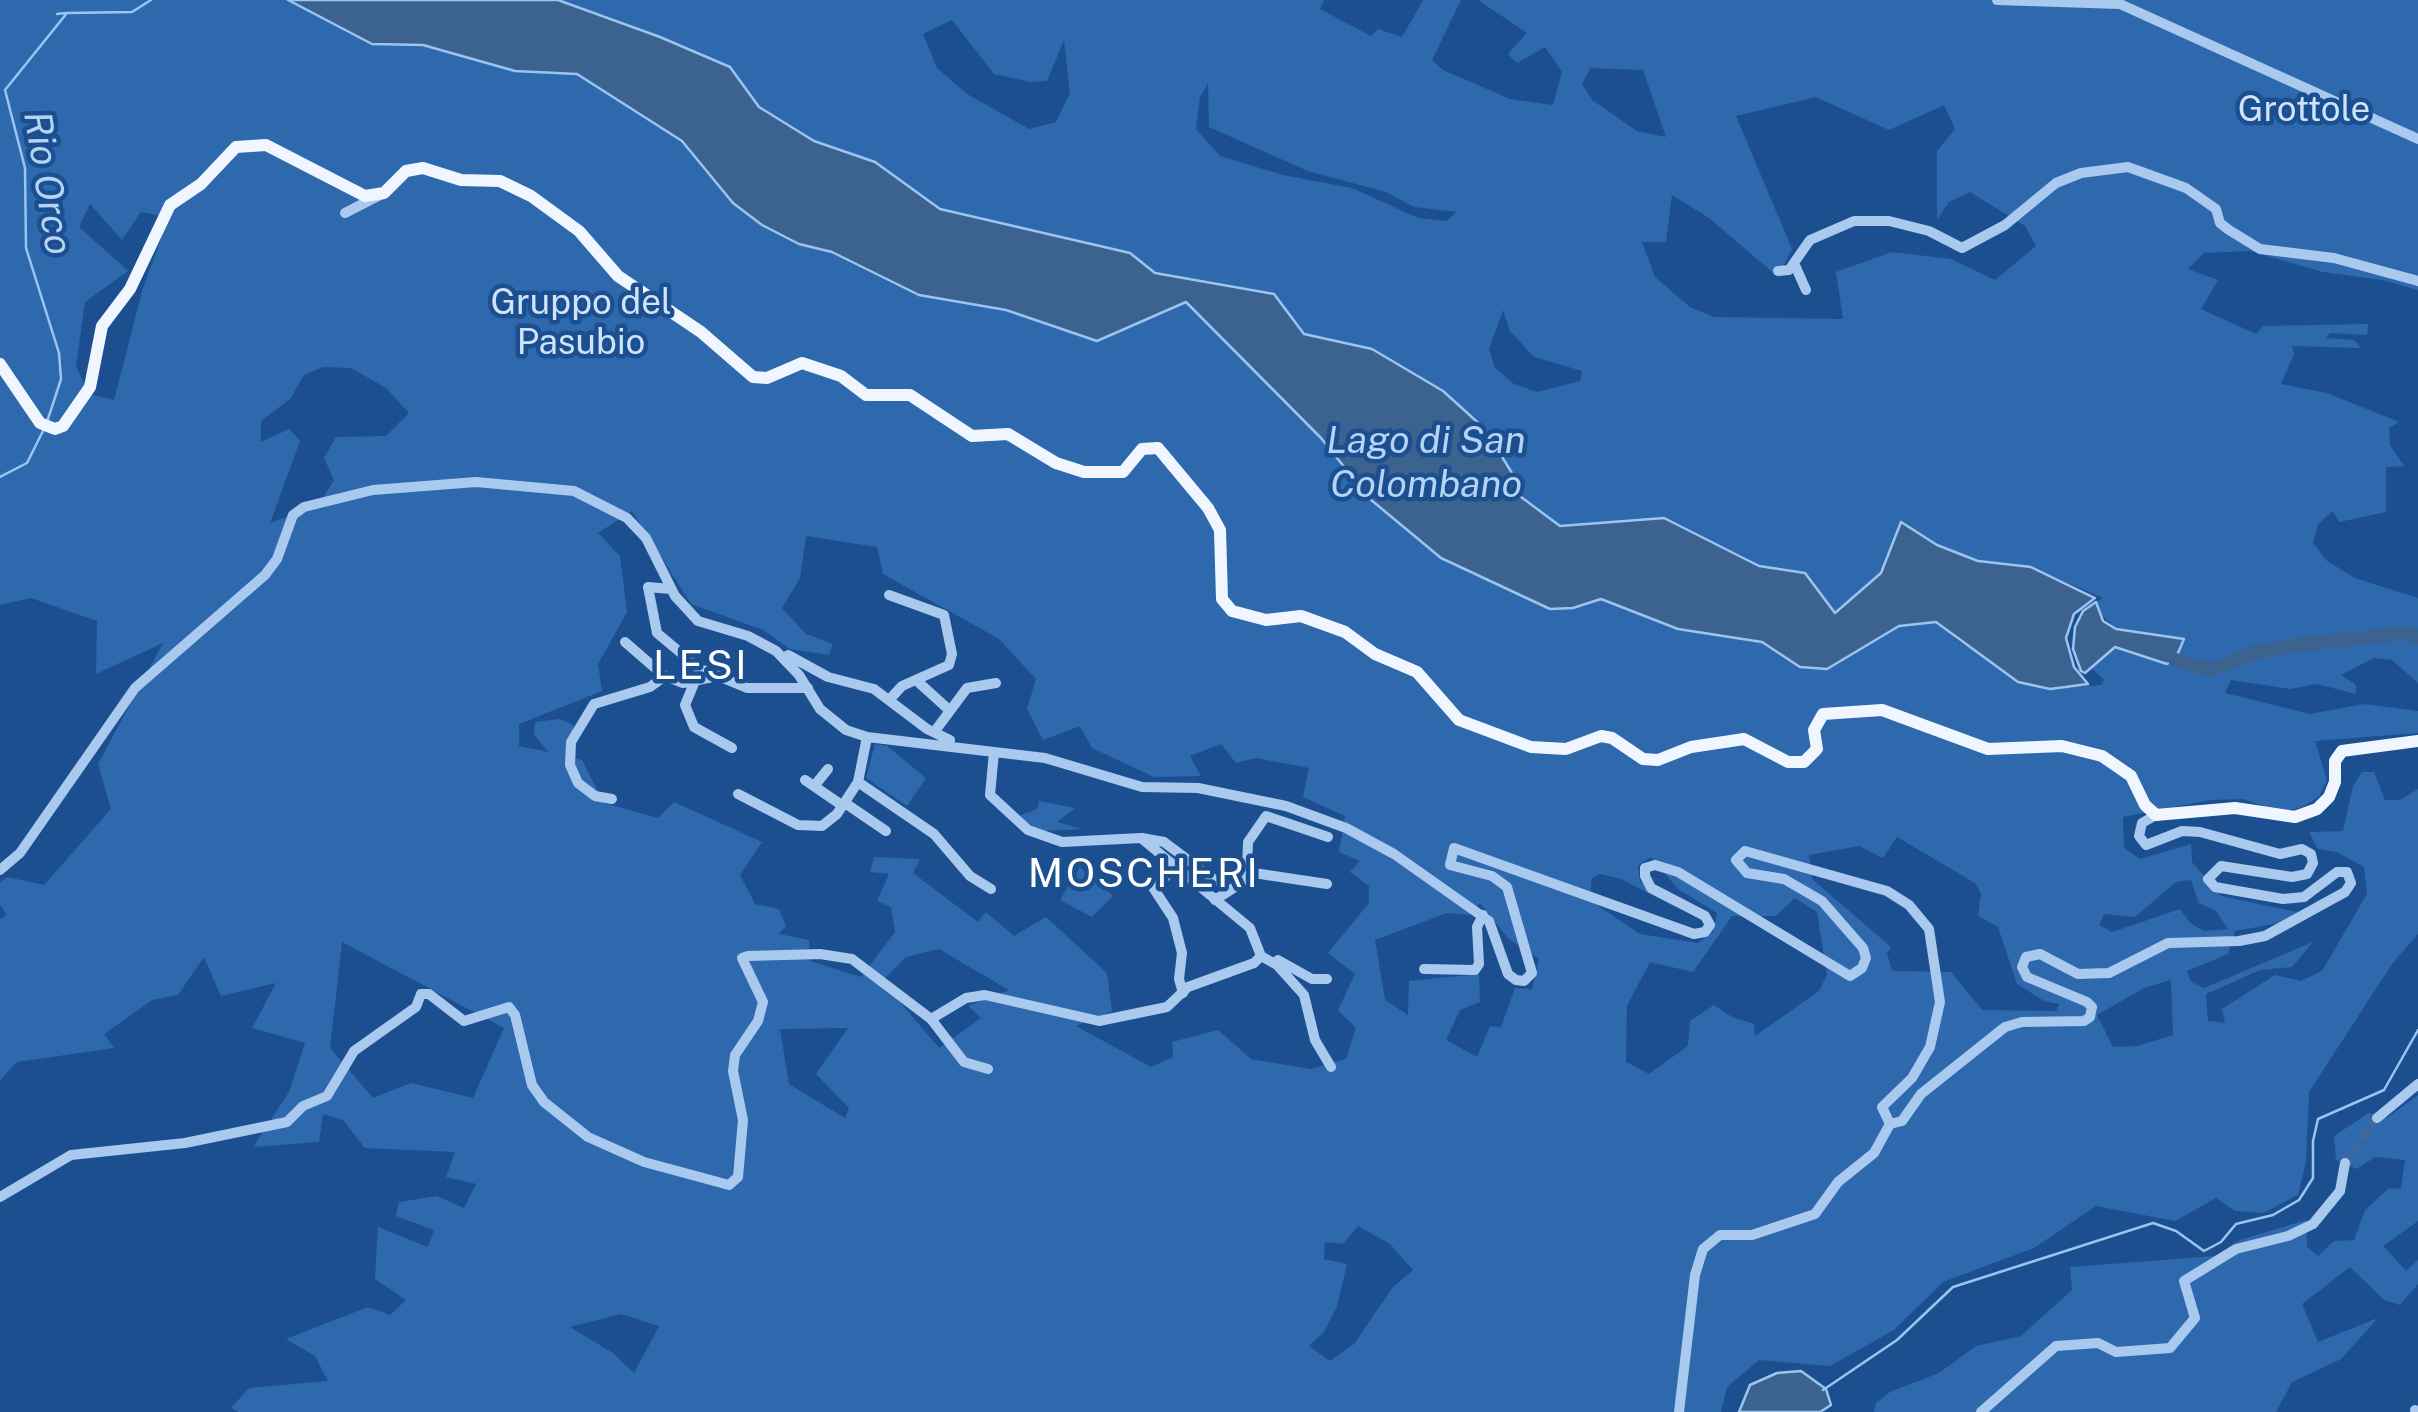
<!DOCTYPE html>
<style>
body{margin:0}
canvas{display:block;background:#1b4f8f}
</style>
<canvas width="2418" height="1412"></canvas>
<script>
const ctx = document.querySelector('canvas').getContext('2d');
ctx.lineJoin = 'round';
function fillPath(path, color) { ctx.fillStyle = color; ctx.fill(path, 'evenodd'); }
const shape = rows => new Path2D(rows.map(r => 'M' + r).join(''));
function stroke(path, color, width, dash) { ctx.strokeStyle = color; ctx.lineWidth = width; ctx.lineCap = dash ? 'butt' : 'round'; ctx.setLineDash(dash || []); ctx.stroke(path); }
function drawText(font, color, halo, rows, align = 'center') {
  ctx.font = font + ' "Public Sans",sans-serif'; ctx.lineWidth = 9; ctx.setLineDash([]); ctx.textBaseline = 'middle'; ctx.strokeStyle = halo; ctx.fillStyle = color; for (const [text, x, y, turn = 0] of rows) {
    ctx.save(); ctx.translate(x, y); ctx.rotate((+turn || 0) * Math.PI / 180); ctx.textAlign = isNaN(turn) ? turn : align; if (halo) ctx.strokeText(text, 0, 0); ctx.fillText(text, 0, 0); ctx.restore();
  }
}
const green = shape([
 [0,0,288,0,372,44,424,45,515,71,576,74,682,141,733,203,762,225,799,244,832,252,919,295,1006,310,1097,341,1186,301,1321,438,1370,499,1573,608,1601,599,1678,629,1762,642,1800,667,1827,669,1900,626,1936,622,1961,643,2050,689,2101,685,2104,680,2091,667,2115,647,2156,661,2179,649,2184,639,2116,629,2098,611,2096,602,2103,598,2031,567,1978,561,1937,545,1901,522,1881,573,1834,613,1805,573,1759,566,1664,518,1560,526,1517,494,1515,478,1485,429,1372,349,1304,334,1274,294,1155,273,1130,253,940,209,875,162,814,141,759,107,730,67,558,0,1324,0,1320,9,1371,36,1378,29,1402,37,1423,0,1461,0,1432,60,1443,70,1510,99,1553,105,1562,72,1545,47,1517,63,1508,54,1527,33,1478,0,2418,0,2418,290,2382,280,2323,272,2250,251,2204,253,2188,269,2218,280,2201,309,2256,334,2263,326,2368,324,2367,335,2330,333,2326,338,2354,340,2361,348,2292,346,2294,354,2281,384,2327,393,2399,422,2389,428,2390,445,2404,466,2386,467,2386,512,2339,522,2333,511,2318,524,2313,543,2327,561,2355,578,2418,598,2418,683,2392,660,2374,658,2341,675,2356,685,2356,694,2317,684,2290,689,2231,680,2225,693,2310,714,2364,704,2418,711,2418,733,2315,741,2327,780,2319,797,2300,808,2277,812,2244,799,2210,800,2123,817,2124,848,2140,859,2191,844,2192,862,2221,896,2297,912,2285,922,2235,931,2228,954,2187,971,2191,982,2204,988,2313,942,2292,967,2260,970,2206,994,2208,1021,2225,1023,2222,1009,2275,975,2301,981,2322,971,2367,894,2364,867,2337,852,2318,849,2309,832,2343,831,2353,786,2362,772,2374,772,2385,800,2400,800,2418,789,2418,934,2392,964,2309,1092,2306,1162,2298,1195,2263,1213,2235,1211,2216,1198,2175,1221,2096,1206,2034,1248,1943,1282,1894,1330,1830,1366,1759,1360,1727,1387,1721,1412,239,1412,231,1408,249,1388,328,1381,315,1356,286,1339,368,1307,390,1315,406,1300,375,1279,378,1227,428,1247,434,1230,396,1216,399,1202,437,1196,464,1208,476,1184,446,1177,455,1152,365,1148,343,1120,323,1114,319,1142,253,1147,289,1092,305,1043,252,1028,276,983,221,996,204,957,178,995,152,1000,104,1034,114,1048,17,1062,0,1080,0,919,7,915,0,905,0,882,7,877,44,885,111,809,98,764,163,643,96,674,97,621,31,598,0,605],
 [952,20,994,74,1030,82,1047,81,1064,40,1070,93,1056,122,1029,129,967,94,937,68,923,34],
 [1590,68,1643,70,1666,137,1637,131,1592,100,1582,84],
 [1208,83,1209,127,1308,171,1386,192,1414,207,1457,212,1446,221,1418,218,1352,188,1283,175,1220,156,1196,129,1200,97],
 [1816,97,1889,130,1944,105,1955,129,1937,151,1937,220,1949,202,1970,192,2025,226,2036,246,1995,280,1951,259,1892,252,1836,272,1843,319,1714,317,1690,307,1655,277,1642,242,1666,242,1672,195,1709,218,1778,277,1792,249,1736,116],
 [90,204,122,240,141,212,169,217,143,288,114,400,89,394,76,366,85,302,128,271,79,227],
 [1503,310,1510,331,1534,357,1582,371,1580,381,1537,392,1514,384,1495,368,1489,349],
 [323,367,351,368,386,388,409,413,386,436,336,437,324,458,334,480,318,506,270,523,300,441,289,429,261,442,261,421,290,399,304,375],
 [632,511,691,604,763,630,790,649,829,655,833,644,806,634,782,608,800,578,806,536,877,547,883,574,999,639,1036,679,1027,709,1043,740,1080,726,1092,748,1154,777,1201,776,1190,756,1221,744,1236,763,1256,758,1309,768,1303,797,1345,816,1339,852,1360,861,1350,872,1369,886,1369,903,1328,953,1355,974,1338,1010,1356,1028,1346,1059,1311,1069,1251,1059,1218,1030,1172,1042,1173,1057,1151,1067,1076,1026,1112,1011,1107,973,1046,917,1014,936,986,912,978,922,913,873,920,859,874,857,870,872,889,874,877,901,891,907,895,932,861,977,810,961,809,940,779,934,786,926,779,909,755,904,740,875,762,842,674,802,658,818,604,803,582,760,566,756,574,725,560,719,535,722,534,734,548,752,519,746,519,724,602,691,598,664,627,612,620,556,598,533],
 [1897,837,1975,883,1981,894,1978,916,1998,927,2017,984,2044,1001,2059,1004,2056,1011,1982,1010,1951,972,1892,971,1887,953,1891,947,1812,879,1809,855,1859,846,1883,858],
 [1651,857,1678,889,1717,913,1713,932,1698,943,1640,934,1591,901,1591,879,1600,874,1621,879,1681,910,1640,881,1638,866],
 [2191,880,2199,903,2216,911,2228,929,2204,931,2190,923,2180,909,2112,932,2099,925,2104,914,2135,917,2176,882],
 [1795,898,1817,912,1827,975,1819,991,1755,1036,1754,1024,1732,1017,1714,1005,1690,1021,1688,1046,1649,1074,1626,1062,1627,1006,1650,962,1693,972,1732,916,1776,916],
 [1480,903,1509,939,1539,959,1532,989,1515,988,1501,1027,1490,1026,1477,1057,1446,1040,1460,1010,1480,1002,1479,974,1409,981,1408,1015,1385,1000,1375,940,1447,913,1470,915],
 [342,942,504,1028,473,1098,411,1083,373,1098,330,1048],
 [939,949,1009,990,968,1006,981,1018,939,1048,882,981,906,957],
 [2171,980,2173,1035,2137,1046,2113,1047,2097,1015,2144,988],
 [848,1028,816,1074,849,1108,845,1118,789,1084,780,1029],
 [1358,1226,1390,1244,1413,1270,1393,1287,1354,1344,1330,1361,1309,1346,1324,1332,1337,1306,1347,1264,1324,1259,1325,1242,1343,1244],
 [621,1314,659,1326,634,1373,613,1353,570,1327],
 [875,744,887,746,926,778,907,806,866,778],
 [1039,801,1075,808,1057,822,1082,829,1041,831,1016,817,1037,809],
 [1080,867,1113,896,1092,917,1060,900],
 [2418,1095,2418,1221,2383,1246,2406,1271,2418,1260,2418,1284,2400,1305,2384,1300,2350,1267,2302,1304,2318,1342,2378,1318,2341,1359,2292,1382,2276,1412,1874,1412,1876,1403,1890,1392,1939,1373,1976,1346,2021,1336,2072,1290,2070,1267,2215,1256,2240,1240,2306,1220,2307,1247,2318,1256,2334,1241,2354,1240,2365,1210,2388,1189,2401,1188,2405,1160,2375,1157,2357,1169,2336,1160,2334,1136,2369,1113,2387,1118]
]);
const water = shape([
 [288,0,558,0,660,37,730,67,759,107,814,141,875,162,940,209,1130,253,1155,273,1274,294,1304,334,1372,349,1443,391,1485,429,1515,478,1517,494,1560,526,1664,518,1759,566,1805,573,1835,613,1881,573,1901,522,1937,545,1978,561,2031,567,2095,598,2074,614,2066,638,2074,667,2088,684,2050,689,2018,682,1936,622,1899,626,1827,669,1800,667,1762,642,1678,629,1601,599,1573,608,1550,609,1441,558,1370,499,1321,438,1186,302,1097,341,1006,310,919,295,832,252,799,244,762,225,733,203,682,141,577,74,515,71,423,45,372,44,288,0],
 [2096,602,2103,621,2116,629,2184,639,2175,660,2167,664,2115,647,2085,673,2081,671,2073,649,2075,627,2083,611,2096,602],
 [1801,1371,1826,1389,1831,1405,1820,1412,1739,1412,1750,1385,1777,1373,1801,1371]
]);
const stream = shape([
 [57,14,66,13],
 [47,422,61,379,59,353,26,248,25,168,5,90,67,13,132,12,151,0],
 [0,477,27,463,44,429],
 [1823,1390,1897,1340,1953,1287,2153,1223,2176,1231,2204,1251,2221,1242,2236,1224,2273,1215,2299,1200,2313,1178,2313,1141,2318,1119,2384,1090,2418,1030]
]);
const river = shape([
 [2175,660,2210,670,2253,653,2296,645,2405,633,2418,638]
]);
const minorTunnel = shape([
 [2345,1163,2377,1118]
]);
const minor = shape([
 [1997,0,2120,4,2418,139],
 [345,213,380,195],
 [1794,263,1806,290],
 [1778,271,1789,270,1810,240,1854,221,1889,221,1929,231,1962,248,2005,225,2056,183,2081,173,2128,167,2186,188,2216,209,2220,223,2229,230,2260,249,2334,258,2418,281],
 [670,589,648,587,657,633,700,669],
 [889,595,944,615,952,654,949,665,902,686,889,700],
 [625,642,663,675,683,683,718,676,747,688,808,688],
 [788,655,828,677,874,689,927,729,950,740,949,745],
 [718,676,700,669,685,705,694,727,732,748],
 [916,680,948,709],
 [935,731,967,688,996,683],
 [994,752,990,795,1028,830,1062,842,1141,838,1250,928,1261,956,1277,965,1304,995,1315,1040,1331,1067],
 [805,780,843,806],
 [858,782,934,834,970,876,991,889],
 [815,785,828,769],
 [738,794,798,825,822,826,837,814,858,782,867,737],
 [612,799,595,796,578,783,570,765,571,742,594,704,650,687,665,676],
 [845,803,886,831],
 [1142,838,1164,842,1216,881],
 [1176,865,1154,889,1173,918,1182,953,1179,979,1183,993],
 [0,870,20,853,135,688,265,575,277,559,293,515,304,507,373,490,476,482,574,491,627,518,646,538,675,596,698,621,748,636,776,651,799,675,820,709,846,730,867,737,1045,758,1142,787,1198,788,1286,806,1346,828,1394,854,1489,921,1508,974,1516,980,1524,981,1532,973,1507,887,1492,876,1450,865,1454,848,1694,934,1705,932,1710,925,1705,916,1651,888,1645,876,1645,868,1655,865,1678,872,1850,976,1862,968,1866,958,1863,948,1822,901,1784,879,1747,873,1736,860,1745,851,1887,891,1909,905,1929,929,1940,1002,1930,1047,1912,1078,1882,1107,1890,1124,1902,1121,1921,1094,2005,1027,2022,1022,2084,1021,2090,1017,2092,1007,2087,1002,2027,977,2022,967,2026,957,2040,954,2078,974,2109,973,2168,943,2239,941,2265,936,2345,892,2351,883,2347,872,2337,872,2304,897,2283,899,2215,887,2208,879,2221,866,2292,877,2307,874,2313,863,2311,854,2302,849,2280,854,2200,832,2182,831,2146,845,2139,836,2142,823,2156,815],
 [1247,872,1248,842,1266,816,1328,837],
 [1215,900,1241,883,1247,872,1327,884],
 [1278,960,1312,979,1327,979],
 [1424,969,1475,970,1479,964,1477,927,1483,915],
 [931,1019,964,1062,988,1069],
 [2377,1118,2418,1084],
 [0,1197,71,1155,185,1143,287,1122,303,1106,327,1096,354,1051,416,1007,421,994,429,994,464,1021,509,1007,515,1015,532,1085,544,1102,588,1137,644,1162,729,1185,738,1177,743,1120,733,1071,735,1055,758,1021,763,1002,742,958,748,956,820,954,852,959,931,1019,966,998,985,995,1099,1021,1167,1007,1188,987,1254,963,1261,956],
 [2415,1410,2418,1411],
 [1679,1412,1695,1275,1703,1249,1720,1235,1752,1235,1815,1214,1838,1182,1874,1153,1890,1124],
 [1981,1412,2056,1346,2098,1343,2116,1352,2170,1348,2195,1318,2184,1281,2236,1249,2288,1236,2313,1224,2340,1191,2345,1163]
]);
const major = shape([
 [0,364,40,423,55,429,63,426,90,387,102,326,130,289,170,205,201,184,236,147,266,145,365,196,384,193,406,171,423,168,461,180,500,181,531,196,579,231,618,276,701,332,753,377,767,378,802,363,841,376,866,395,910,395,972,436,1008,434,1056,463,1084,472,1123,472,1142,449,1158,448,1208,508,1220,530,1222,599,1232,611,1266,620,1301,616,1345,632,1375,654,1417,672,1459,720,1531,747,1566,749,1601,736,1612,738,1643,759,1658,760,1691,747,1744,739,1788,762,1804,762,1817,749,1814,730,1823,714,1882,710,1988,749,2062,746,2102,756,2131,776,2145,805,2156,815,2235,808,2295,817,2317,809,2329,797,2335,782,2335,761,2342,751,2418,741]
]);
const parkNames = [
 ["Grottole",2304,110],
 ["Gruppo del",581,303],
 ["Pasubio",581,343]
];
const waterNames = [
 ["Rio Orco",47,183,81],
 ["Lago di San",1426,441],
 ["Colombano",1426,485]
];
const quarterNames = [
 ["LESI",701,667],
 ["MOSCHERI",1144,875]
];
fillPath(green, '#2e69ad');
fillPath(water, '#3c6290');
stroke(water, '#9cc4f0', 2.5);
stroke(stream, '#9cc4f0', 2.5);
stroke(river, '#3c6290', 14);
stroke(minorTunnel, '#3d69a0', 10, [10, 5]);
stroke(minor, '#a9c9ee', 10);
stroke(major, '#f0f6ff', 12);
drawText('35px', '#cfe3fa', '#1b4f8f', parkNames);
drawText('italic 38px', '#b5d3f5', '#1b4f8f', waterNames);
ctx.letterSpacing = '2.5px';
drawText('40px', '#fff', '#1b4f8f', quarterNames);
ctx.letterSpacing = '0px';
</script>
